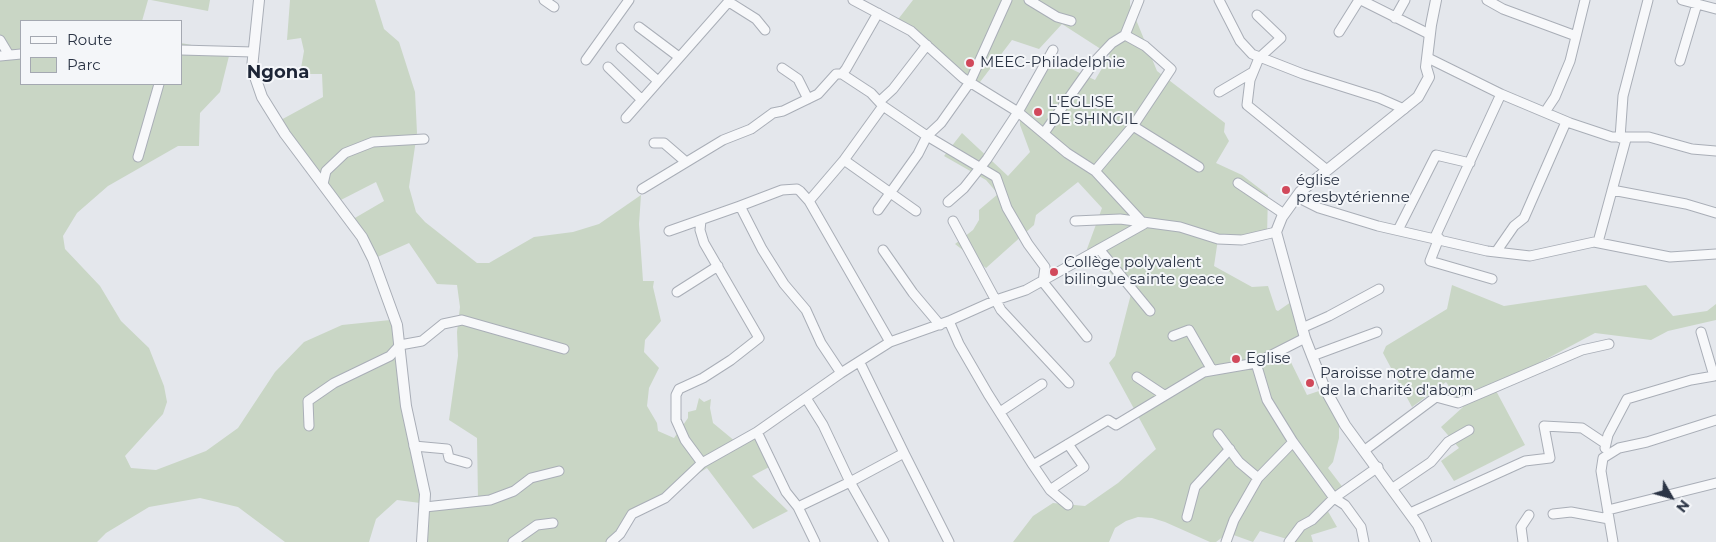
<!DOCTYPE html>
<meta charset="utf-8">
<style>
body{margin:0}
#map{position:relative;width:1716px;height:542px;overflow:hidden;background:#e4e7ec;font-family:Montserrat,sans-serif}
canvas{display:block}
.legend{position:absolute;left:20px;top:20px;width:162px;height:65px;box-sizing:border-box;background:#f4f6f9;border:1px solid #a4a8b1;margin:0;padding:6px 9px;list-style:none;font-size:15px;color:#2b3445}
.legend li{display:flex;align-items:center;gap:10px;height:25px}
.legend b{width:25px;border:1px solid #a4a8b1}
.north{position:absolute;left:1646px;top:472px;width:50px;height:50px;-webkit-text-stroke:4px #f4f6f9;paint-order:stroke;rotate:128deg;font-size:14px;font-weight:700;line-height:20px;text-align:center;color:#2b3445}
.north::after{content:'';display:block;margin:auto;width:18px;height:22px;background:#2b3445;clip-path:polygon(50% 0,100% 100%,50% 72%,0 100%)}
</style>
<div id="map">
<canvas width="1716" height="542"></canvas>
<ul class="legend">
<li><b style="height:6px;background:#f7f8fa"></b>Route</li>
<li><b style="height:14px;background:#c9d6c5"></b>Parc</li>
</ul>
<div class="north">N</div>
</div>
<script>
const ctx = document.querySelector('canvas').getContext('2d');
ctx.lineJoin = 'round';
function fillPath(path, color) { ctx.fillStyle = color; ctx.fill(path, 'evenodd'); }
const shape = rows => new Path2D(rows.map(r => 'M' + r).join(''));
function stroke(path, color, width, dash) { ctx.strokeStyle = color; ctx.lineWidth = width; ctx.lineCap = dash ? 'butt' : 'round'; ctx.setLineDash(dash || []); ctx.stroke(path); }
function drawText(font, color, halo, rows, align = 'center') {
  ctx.font = font + ' Montserrat,sans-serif'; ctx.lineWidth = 4; ctx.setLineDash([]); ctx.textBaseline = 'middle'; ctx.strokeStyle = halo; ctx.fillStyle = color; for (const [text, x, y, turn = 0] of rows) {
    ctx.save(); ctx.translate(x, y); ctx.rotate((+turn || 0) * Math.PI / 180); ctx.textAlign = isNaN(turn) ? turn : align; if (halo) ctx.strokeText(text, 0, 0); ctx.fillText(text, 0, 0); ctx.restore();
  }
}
const green = shape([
 [0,0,148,0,142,21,21,21,21,84,181,84,181,43,230,52,220,92,200,113,199,146,178,146,108,186,77,213,63,236,65,249,100,286,121,321,149,348,164,386,167,402,163,414,125,456,131,468,156,470,206,451,238,428,275,372,304,342,342,325,400,319,407,400,428,504,478,499,477,438,449,420,458,356,457,332,460,307,457,285,437,284,409,243,373,259,348,222,384,201,376,182,335,203,279,121,323,97,322,74,300,74,304,51,301,38,287,40,290,0,375,0,384,29,399,42,415,92,417,133,409,187,416,212,425,222,477,263,489,263,534,237,573,232,599,224,641,195,639,224,643,281,654,281,653,287,661,321,645,340,644,352,659,368,649,388,647,406,657,423,658,431,674,438,688,418,688,412,696,410,699,398,704,402,711,399,710,408,713,423,736,442,754,432,773,465,752,476,788,511,753,529,707,468,643,508,612,542,423,542,428,504,397,500,376,519,369,542,285,542,238,507,200,498,149,507,106,533,97,542,0,542],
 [151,0,210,0,208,11],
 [913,0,1130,0,1130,5,1157,71,1225,123,1224,132,1229,141,1216,163,1242,175,1268,195,1267,235,1218,239,1214,266,1252,287,1268,286,1276,310,1278,311,1291,302,1305,338,1284,348,1307,395,1325,389,1339,420,1339,438,1333,462,1328,468,1344,489,1326,508,1337,527,1311,535,1313,542,1290,542,1287,539,1260,531,1253,542,1228,533,1216,542,1210,542,1165,522,1152,518,1138,517,1126,521,1115,528,1109,542,1013,542,1033,516,1053,503,1085,506,1118,483,1156,449,1109,363,1115,356,1131,294,1087,249,1102,208,1078,182,1036,215,1034,225,986,268,955,244,973,230,979,220,979,210,998,194,986,180,944,156,962,133,1008,176,1030,152,1020,125,1020,110,1054,61,1095,80,1110,55,1062,24,1039,49,1012,40,977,86,896,22],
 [1452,285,1504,306,1646,285,1673,316,1707,311,1716,304,1716,320,1668,331,1651,340,1595,333,1494,387,1525,445,1454,481,1441,461,1459,448,1441,427,1463,407,1446,382,1412,407,1383,353,1386,346,1447,309]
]);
const minor = shape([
 [544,0,554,7],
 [853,0,911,31,963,78,1018,112,1067,153,1095,171,1144,224],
 [1029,0,1057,17,1071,21],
 [1219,0,1240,41,1252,54,1303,74,1379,98,1404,109],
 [1361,0,1429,34],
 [1487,0,1503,9,1576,36],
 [1682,0,1716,9],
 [729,2,756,19,765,30],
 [1257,15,1281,38,1259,58,1250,80,1247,105,1327,170],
 [1395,18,1405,0],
 [639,27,679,57],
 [1339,32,1359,0],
 [1125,35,1139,0],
 [0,40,9,55],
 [621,48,658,81],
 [181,50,253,52],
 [0,56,21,54],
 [1428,58,1501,94,1570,123,1612,137,1649,137,1692,149,1716,151],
 [586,60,629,0],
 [1680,61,1697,4],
 [608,67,642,100],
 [782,68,798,79,808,99],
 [842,74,871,93,883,106,927,136,996,177,1007,208,1028,244,1045,267,1043,282,1087,337],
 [1219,92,1253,72],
 [880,101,893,89,927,45],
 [1545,112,1555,97,1570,61,1585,0],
 [626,118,730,0],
 [1133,126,1199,167],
 [1044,133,1095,61,1112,43,1125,35,1145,46,1171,69,1133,126,1095,171],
 [1620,138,1623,96,1648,0],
 [654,143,664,143,686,162],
 [138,157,159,84],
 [844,160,916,211],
 [1238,183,1284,214],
 [323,184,326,171,345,153,373,142,424,139],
 [642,189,723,140,751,129,773,113,783,111,818,94,836,74,842,74,846,69,878,13],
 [1612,190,1686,204,1716,213],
 [1297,197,1319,208,1378,226,1487,251,1530,256,1594,242,1670,257,1716,254],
 [809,201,844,160,883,106],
 [948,202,964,188,987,159,1018,112,1053,50],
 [878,210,918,154,927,136,941,123,970,82,1007,0],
 [701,221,700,230,704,243,759,338,731,360,703,378,679,389,676,395,676,420,685,440,702,463,757,432,786,492,798,507,815,542],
 [953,221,1001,310,1069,383],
 [1075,221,1120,219,1180,227,1218,239,1242,240,1276,232],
 [1398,230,1436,155,1470,163],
 [669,231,740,206],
 [1435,237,1501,94],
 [1439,238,1430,261,1492,279],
 [1598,242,1626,139],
 [1099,249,1150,311],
 [883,250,913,293,940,325],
 [1496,252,1514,226,1524,218,1566,122],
 [677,292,718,266],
 [949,321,959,344,988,394,1033,465,1108,420,1116,425,1204,372,1256,363,1305,338],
 [1302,328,1329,316,1379,289],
 [1173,336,1189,330,1212,370],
 [1312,356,1377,332],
 [1256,363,1267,400,1293,442,1334,498,1378,467],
 [841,373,821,343,806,310,784,284,762,249,740,206,782,190,797,189,800,191,809,201,890,342],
 [1137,377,1164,395],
 [806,398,823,425,850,482,904,453,860,363],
 [1000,412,1042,384],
 [309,426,308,401,334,383,390,356,400,345,422,341,443,324,462,320,564,349],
 [757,432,841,373,890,342,949,321,996,300,1026,290,1144,224],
 [1218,434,1239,462,1258,478],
 [414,446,447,449,449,458,467,463],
 [1605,448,1608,435,1627,399,1691,380,1714,376,1701,332],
 [1365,450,1436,397,1458,403,1582,350,1609,344],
 [904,453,949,542],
 [1033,465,1050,490,1068,505],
 [1393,488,1431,462,1448,442,1469,430],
 [1050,490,1084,467,1068,444],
 [425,507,490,500,514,491,531,478,559,471],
 [798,507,850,482,884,542],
 [1608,510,1716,483],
 [1410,513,1525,461,1550,458,1544,426,1582,428,1606,444],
 [1553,514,1571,512,1609,519],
 [1187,517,1195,487,1230,449],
 [513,542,537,525,553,523],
 [611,542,620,534,632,514,665,498,702,463],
 [1226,542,1234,520,1258,478,1293,442],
 [1289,542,1301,526,1312,520,1334,498,1345,505,1361,527,1364,542],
 [1523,542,1521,527,1529,515],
 [1613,542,1601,471,1603,458,1619,448,1647,442,1716,420]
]);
const tertiary = shape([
 [259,0,252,68,262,97,285,134,362,237,373,259,397,325,406,406,425,494,422,542],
 [1426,542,1418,525,1345,425,1325,389,1305,338,1276,232,1282,217,1300,192,1418,97,1429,77,1426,67,1431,25,1436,0]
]);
const markers = [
 [970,63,5,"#d1495b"],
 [1038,112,5,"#d1495b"],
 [1286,190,5,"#d1495b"],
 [1054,272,5,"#d1495b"],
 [1236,359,5,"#d1495b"],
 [1310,383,5,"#d1495b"]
];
const poiNames = [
 ["MEEC-Philadelphie",980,63],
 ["L'EGLISE",1048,103],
 ["DE SHINGIL",1048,120],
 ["église",1296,181],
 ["presbytérienne",1296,198],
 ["Collège polyvalent",1064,263],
 ["bilingue sainte geace",1064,280],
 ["Eglise",1246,359],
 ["Paroisse notre dame",1320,374],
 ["de la charité d'abom",1320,391]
];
const quarterNames = [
 ["Ngona",278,73]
];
fillPath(green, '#c9d6c5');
stroke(minor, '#a9aeb7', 11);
stroke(tertiary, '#a9aeb7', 12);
stroke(minor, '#f7f8fa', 9);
stroke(tertiary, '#f7f8fa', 10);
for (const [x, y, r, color] of markers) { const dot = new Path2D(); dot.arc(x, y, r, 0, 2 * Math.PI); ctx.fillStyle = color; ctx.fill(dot); stroke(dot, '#f4f6f9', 2); }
drawText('15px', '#2b3445', '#f4f6f9', poiNames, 'left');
drawText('bold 18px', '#1d2536', '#f4f6f9', quarterNames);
</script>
